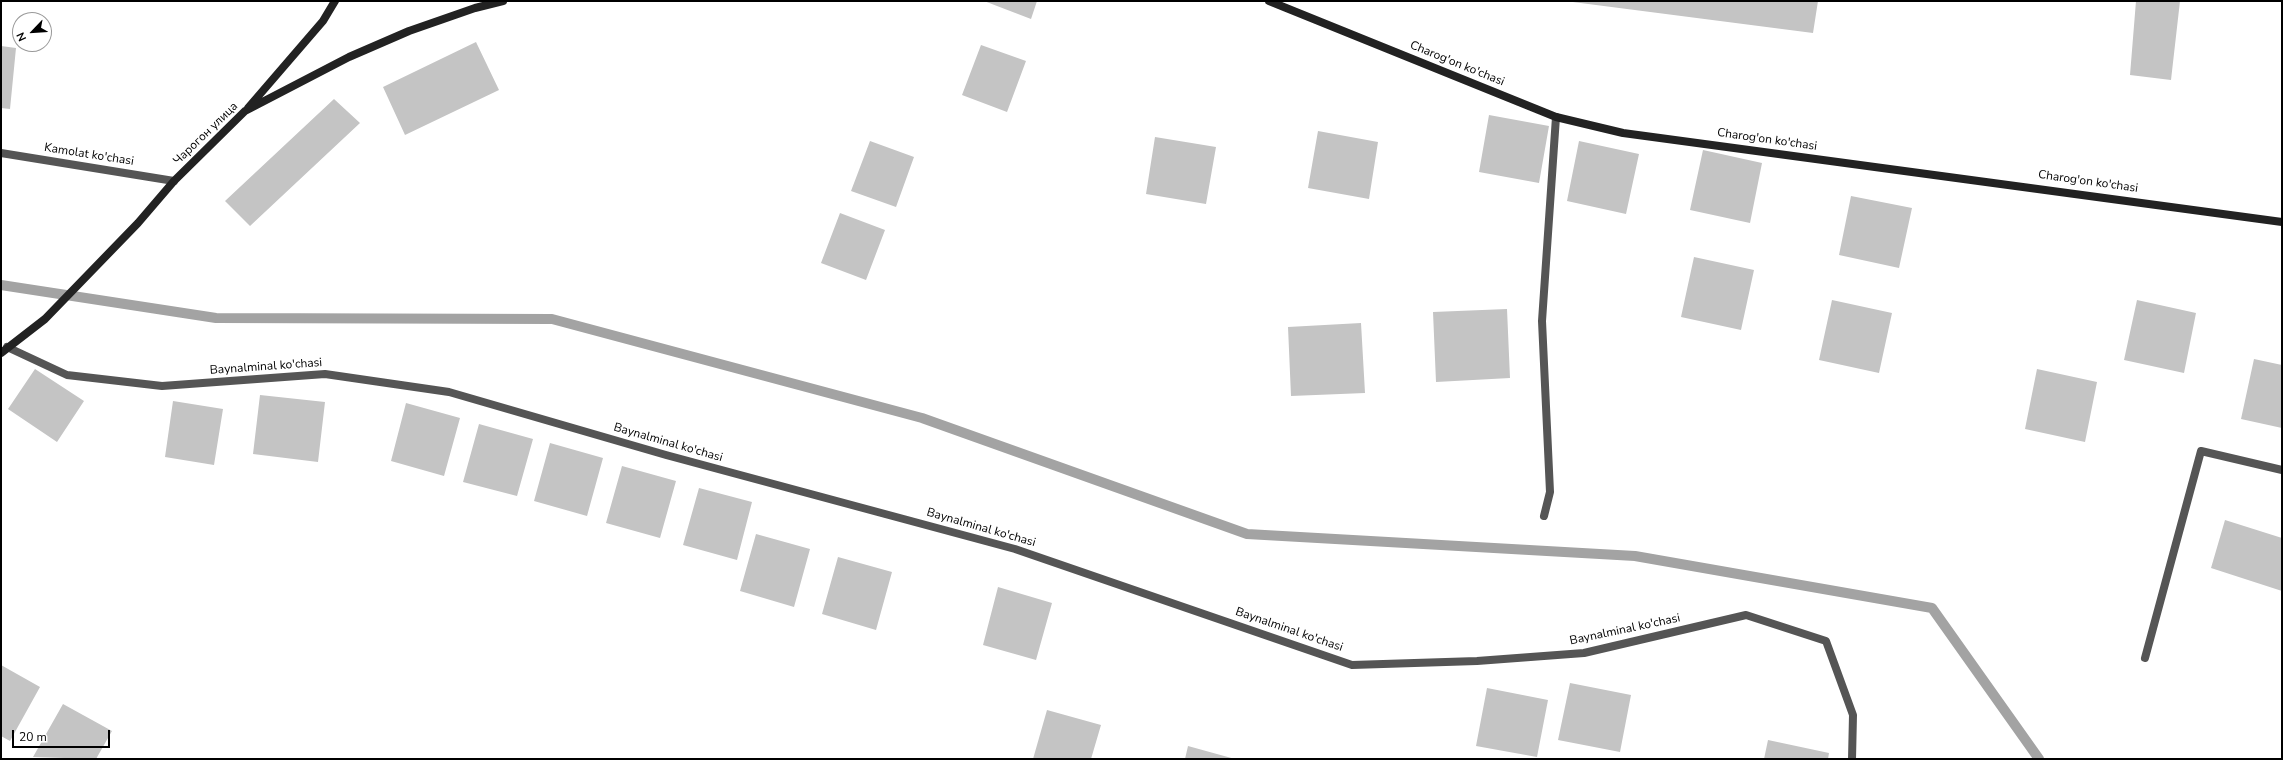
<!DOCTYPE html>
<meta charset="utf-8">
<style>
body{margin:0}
#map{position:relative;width:2283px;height:760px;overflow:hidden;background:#fff;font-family:"Nunito Sans",sans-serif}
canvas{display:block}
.frame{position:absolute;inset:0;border:2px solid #000;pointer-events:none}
.north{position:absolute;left:12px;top:12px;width:40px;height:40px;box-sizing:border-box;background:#fff;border:1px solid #999;border-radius:50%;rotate:245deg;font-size:11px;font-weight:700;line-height:16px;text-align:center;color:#000}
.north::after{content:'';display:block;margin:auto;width:14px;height:18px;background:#000;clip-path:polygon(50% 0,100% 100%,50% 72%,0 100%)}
.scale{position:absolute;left:12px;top:730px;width:98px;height:18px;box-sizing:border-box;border:2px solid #000;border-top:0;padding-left:5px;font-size:12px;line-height:14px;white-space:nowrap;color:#000;-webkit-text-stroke:3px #fff;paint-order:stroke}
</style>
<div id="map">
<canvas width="2283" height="760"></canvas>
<div class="frame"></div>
<div class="north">N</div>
<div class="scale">20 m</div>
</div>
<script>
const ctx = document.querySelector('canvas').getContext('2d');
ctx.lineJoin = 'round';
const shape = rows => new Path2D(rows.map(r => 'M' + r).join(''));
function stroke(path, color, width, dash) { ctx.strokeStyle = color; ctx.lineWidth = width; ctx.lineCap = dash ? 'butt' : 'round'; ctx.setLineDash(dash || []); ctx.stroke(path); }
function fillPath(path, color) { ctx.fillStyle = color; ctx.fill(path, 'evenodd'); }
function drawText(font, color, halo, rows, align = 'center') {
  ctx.font = font + ' "Nunito Sans",sans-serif'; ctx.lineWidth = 3; ctx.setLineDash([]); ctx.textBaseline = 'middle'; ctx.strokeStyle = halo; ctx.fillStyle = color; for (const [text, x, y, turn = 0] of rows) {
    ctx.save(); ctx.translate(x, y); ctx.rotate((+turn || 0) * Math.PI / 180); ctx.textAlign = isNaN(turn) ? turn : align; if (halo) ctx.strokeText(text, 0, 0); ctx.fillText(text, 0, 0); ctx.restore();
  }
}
const stream = shape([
 [1,285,216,318,552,319,922,418,1247,534,1635,556,1932,608,2039,759]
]);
const building = shape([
 [984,1,1037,1,1031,19],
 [1565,1,1818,1,1813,33],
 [2136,1,2180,1,2171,80,2130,75],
 [476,42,499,90,405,135,383,87],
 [981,45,1026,61,1007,112,962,95],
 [1,46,16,48,10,109,1,108],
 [334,99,360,123,250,226,225,201],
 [1489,115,1549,126,1539,183,1479,172],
 [1318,131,1378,142,1369,199,1308,188],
 [1155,137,1216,147,1206,204,1146,194],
 [870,141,914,157,896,207,851,191],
 [1579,141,1639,154,1626,214,1567,201],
 [1703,150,1762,163,1750,223,1690,210],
 [1851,196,1912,208,1899,268,1839,255],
 [840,213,885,230,866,280,821,263],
 [1694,257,1754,270,1741,330,1681,317],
 [1832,300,1892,313,1879,373,1819,360],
 [2137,300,2196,313,2184,373,2124,360],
 [1507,309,1510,378,1436,382,1433,312],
 [1361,323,1365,393,1291,396,1288,327],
 [2254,359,2282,365,2282,428,2241,419],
 [35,369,84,401,57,442,8,409],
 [2037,369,2097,382,2085,442,2025,429],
 [260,395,325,402,318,462,253,454],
 [173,401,223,409,214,465,165,457],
 [406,403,460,418,444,476,391,461],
 [479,424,533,439,517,496,463,482],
 [550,443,603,458,587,516,534,501],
 [622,466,676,481,660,538,606,523],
 [699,488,752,502,737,560,683,545],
 [2225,520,2282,538,2282,591,2211,568],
 [756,534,810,549,794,607,740,591],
 [838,557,892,572,876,630,822,614],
 [998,587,1052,603,1036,660,983,645],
 [1,665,40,687,10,741,1,736],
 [1570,683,1631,695,1620,752,1558,740],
 [1487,688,1548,700,1537,757,1476,746],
 [63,704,112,731,96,759,33,757],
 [1047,710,1101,725,1091,759,1033,759],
 [1768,740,1829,753,1828,759,1764,759],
 [1188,746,1235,759,1185,759]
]);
const minor = shape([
 [1,153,174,181],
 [7,347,67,375,162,386,325,374,449,392,666,455,1015,549,1352,665,1477,661,1584,653,1746,615,1826,641,1853,715,1852,759],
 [1544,516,1550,492,1542,321,1556,117],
 [2145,658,2201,451,2282,470]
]);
const secondary = shape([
 [1269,1,1556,117,1623,133,2282,222],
 [248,108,323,21,335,1],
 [1,353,45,319,138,223,174,181,245,111,349,57,409,31,475,8,503,1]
]);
const streetNames = [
 ["Charog'on ko'chasi",1457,64,22],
 ["Чарогон улица",206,134,-44],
 ["Charog'on ko'chasi",1767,140,8],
 ["Kamolat ko'chasi",89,155,9],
 ["Charog'on ko'chasi",2088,182,8],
 ["Baynalminal ko'chasi",266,367,-4],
 ["Baynalminal ko'chasi",668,443,16],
 ["Baynalminal ko'chasi",981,528,16],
 ["Baynalminal ko'chasi",1289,630,19],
 ["Baynalminal ko'chasi",1625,630,-12]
];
stroke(stream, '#a3a3a3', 10);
fillPath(building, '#c4c4c4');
stroke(minor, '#555', 8);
stroke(secondary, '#222', 8);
drawText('12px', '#000', '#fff', streetNames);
</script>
